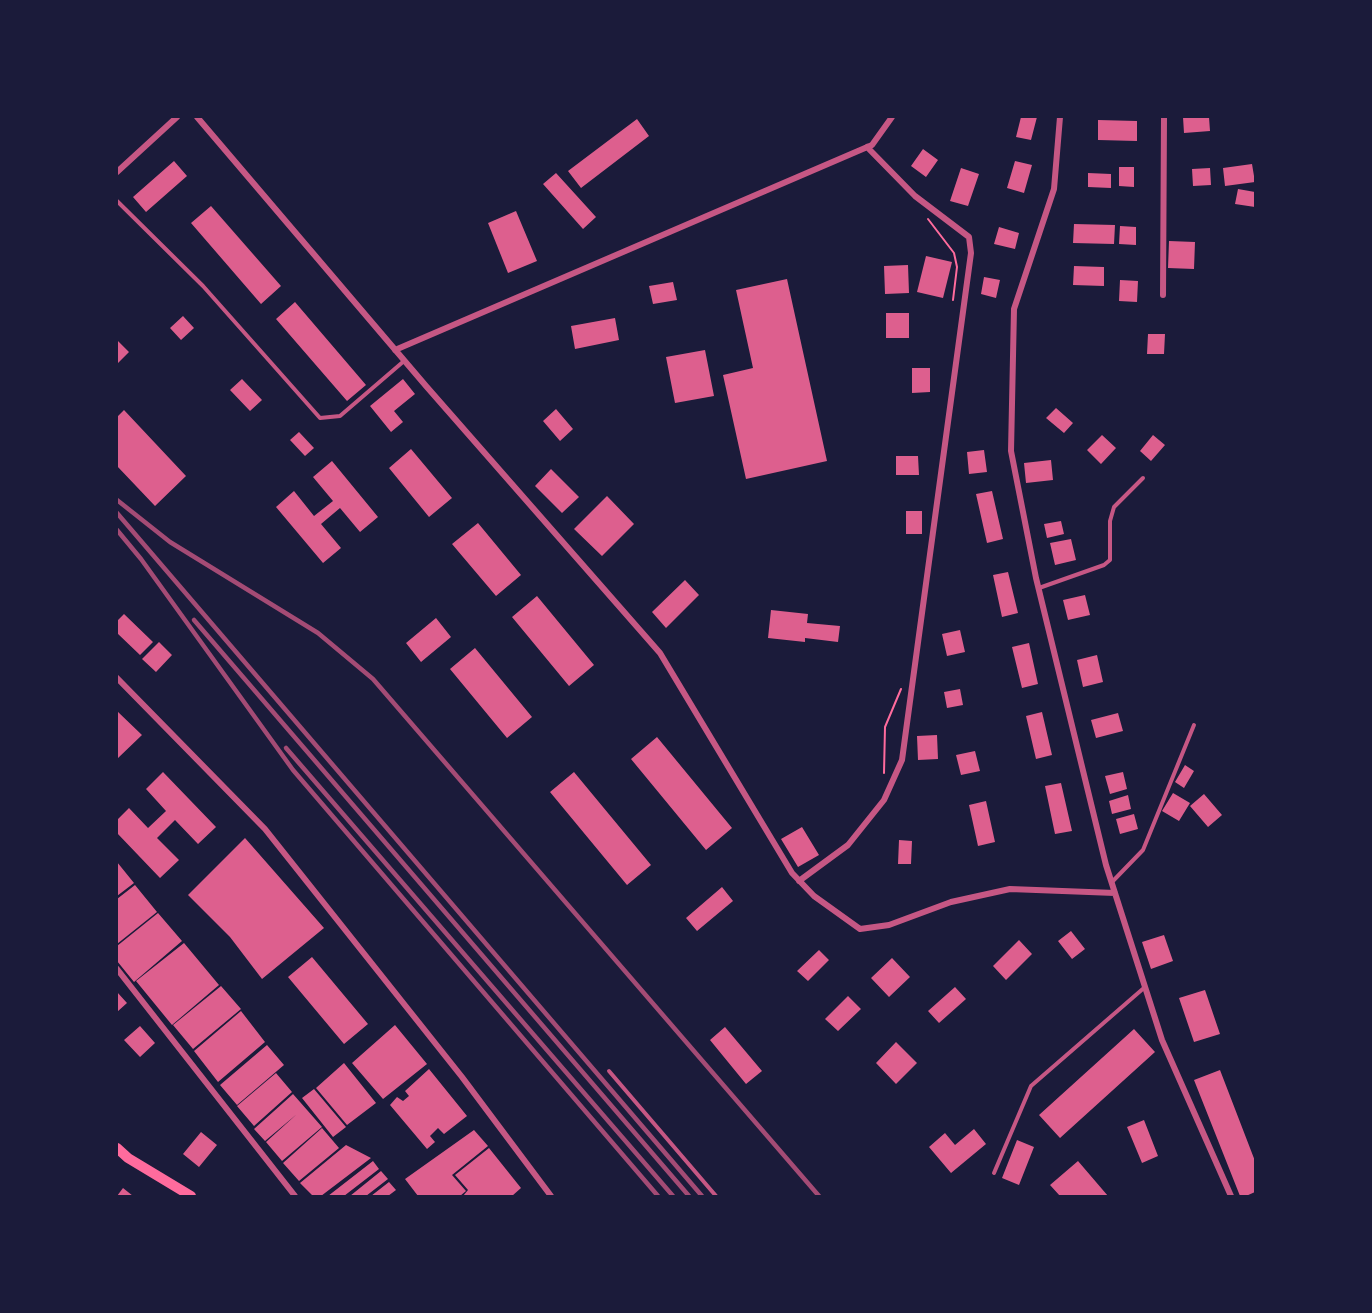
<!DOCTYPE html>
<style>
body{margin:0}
#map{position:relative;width:1372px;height:1313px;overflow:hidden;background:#1b1b3a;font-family:"Roboto Condensed",sans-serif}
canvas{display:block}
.frame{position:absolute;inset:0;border:118px solid #1b1b3a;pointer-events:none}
</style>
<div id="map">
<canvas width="1372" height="1313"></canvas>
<div class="frame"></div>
</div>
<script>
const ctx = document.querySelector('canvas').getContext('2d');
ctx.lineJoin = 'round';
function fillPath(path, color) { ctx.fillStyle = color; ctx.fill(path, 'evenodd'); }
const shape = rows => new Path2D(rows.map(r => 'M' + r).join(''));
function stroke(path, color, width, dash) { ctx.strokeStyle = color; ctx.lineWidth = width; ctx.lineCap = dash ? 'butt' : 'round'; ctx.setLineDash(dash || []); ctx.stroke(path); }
const building = shape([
 [1021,117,1037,117,1031,140,1016,137],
 [1183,117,1209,117,1210,131,1184,133],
 [637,119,649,136,581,188,568,171],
 [1098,120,1137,121,1137,141,1098,140],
 [923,149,938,160,926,177,911,166],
 [174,161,187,176,146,212,133,197],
 [1015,161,1032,165,1024,193,1007,188],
 [1252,164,1255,182,1225,186,1223,168],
 [1119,167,1134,167,1134,187,1119,186],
 [961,168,979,174,968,206,950,201],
 [1210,168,1211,185,1193,186,1192,169],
 [556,173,596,217,583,229,543,184],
 [1088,173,1111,174,1111,188,1088,187],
 [1238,189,1255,192,1255,207,1235,204],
 [211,206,281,286,261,304,191,223],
 [516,211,537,261,508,273,488,223],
 [1074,224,1115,225,1114,244,1073,243],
 [1120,226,1136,227,1136,245,1119,244],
 [999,227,1019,233,1015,249,994,244],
 [1169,241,1195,242,1194,269,1168,268],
 [926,256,952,262,943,298,917,292],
 [908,265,909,293,885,294,884,266],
 [1074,266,1104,267,1104,286,1073,285],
 [984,277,1000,280,996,298,981,294],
 [787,279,827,461,746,479,723,375,753,368,736,290],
 [1120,280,1138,281,1137,302,1119,301],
 [673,282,677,300,653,304,649,286],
 [295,302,366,385,347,401,276,319],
 [886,313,909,313,909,338,886,338],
 [183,316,194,328,181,340,170,328],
 [615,318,619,340,575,349,571,326],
 [1148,334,1165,334,1164,354,1147,354],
 [117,340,129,352,117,364],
 [705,350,714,396,675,403,666,357],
 [912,368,930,368,930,392,912,393],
 [242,379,262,400,250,411,230,390],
 [403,379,415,394,394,411,403,422,391,432,370,406],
 [1056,408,1073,423,1064,433,1046,418],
 [556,409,573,429,560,441,543,421],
 [124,410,186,476,155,506,117,466,117,417],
 [299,432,314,448,305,456,290,440],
 [1102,435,1116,448,1101,464,1087,450],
 [1153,435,1165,445,1151,461,1140,451],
 [411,449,452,498,429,517,389,468],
 [984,450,987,472,969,474,967,452],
 [896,456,918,456,919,475,896,475],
 [1051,460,1053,480,1026,483,1024,463],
 [332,461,378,517,360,532,340,508,321,524,341,548,323,563,276,507,294,491,314,516,333,501,313,477],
 [551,469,579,497,562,513,535,486],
 [992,491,1003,539,987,543,976,494],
 [607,496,634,524,602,556,574,529],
 [906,511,922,511,922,534,906,534],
 [1061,521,1064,534,1047,538,1044,524],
 [478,523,521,575,496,596,452,544],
 [1071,539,1076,560,1055,565,1050,543],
 [1008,572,1018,613,1002,617,993,575],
 [685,580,699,595,666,628,652,612],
 [1085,595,1090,615,1068,620,1063,600],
 [537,596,594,665,569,686,512,617],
 [771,610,808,614,807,623,840,626,838,642,805,638,805,642,768,638],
 [124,614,153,642,140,655,117,633,117,621],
 [436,618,451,637,421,662,406,643],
 [960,630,965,652,947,656,942,634],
 [159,642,172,655,156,672,142,659],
 [1029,643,1038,684,1022,688,1012,647],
 [475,648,532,717,507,738,450,669],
 [1097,655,1103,682,1083,687,1077,660],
 [960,689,963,705,947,708,944,692],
 [117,711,142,735,117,759],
 [1042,712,1052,755,1036,759,1026,716],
 [1118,713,1123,731,1096,738,1091,720],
 [937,735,938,759,918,760,917,736],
 [657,737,732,828,706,850,631,759],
 [975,751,980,771,961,775,956,755],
 [1185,765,1194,771,1184,788,1175,782],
 [163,772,216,827,198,844,175,820,157,838,179,860,160,878,117,833,117,820,129,808,148,828,166,811,146,789],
 [574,772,651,865,627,885,550,792],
 [1123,772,1127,789,1110,794,1105,776],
 [1061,783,1072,831,1055,834,1045,786],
 [1173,793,1190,803,1179,821,1162,811],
 [1204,794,1222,815,1208,827,1190,806],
 [1128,795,1131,809,1112,814,1109,801],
 [986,801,995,842,978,846,969,805],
 [1134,814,1138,829,1120,834,1116,819],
 [802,827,819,855,798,867,781,839],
 [245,838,324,928,262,979,230,937,188,895],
 [899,840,912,841,911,864,898,864],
 [117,862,134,883,117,896],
 [135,885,157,912,117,944,117,899],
 [722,887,733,901,697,931,686,918],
 [158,913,182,941,134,982,117,961,117,946],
 [1071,931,1085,949,1072,959,1058,941],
 [1164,935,1173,961,1151,969,1142,942],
 [1019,940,1032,954,1006,980,993,966],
 [184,943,219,985,172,1025,136,981],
 [819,950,829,960,808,981,797,971],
 [312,957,368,1024,344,1044,288,977],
 [892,958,910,977,889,997,871,978],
 [221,986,241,1009,193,1049,173,1025],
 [955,987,966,999,939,1023,928,1011],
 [1205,990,1220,1034,1194,1042,1179,998],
 [117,992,127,1003,117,1012],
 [848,996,861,1009,838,1031,825,1019],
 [241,1011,265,1042,218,1082,194,1051],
 [395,1025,427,1064,383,1099,352,1063],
 [140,1026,155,1043,140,1057,124,1040],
 [725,1027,762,1071,746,1084,710,1040],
 [1134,1029,1155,1052,1060,1138,1039,1115],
 [896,1042,917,1063,896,1084,876,1063],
 [267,1045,284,1065,237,1105,220,1085],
 [344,1063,376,1103,347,1125,316,1088],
 [429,1069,467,1116,444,1134,438,1128,430,1136,435,1142,427,1149,390,1105,397,1097,403,1101,409,1096,405,1091],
 [1220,1070,1255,1161,1255,1192,1246,1196,1240,1196,1194,1080],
 [276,1073,292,1092,254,1126,237,1106],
 [314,1089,346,1127,333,1137,302,1098],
 [293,1094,322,1127,282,1161,266,1142,297,1114,265,1141,254,1129],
 [1144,1120,1158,1156,1142,1163,1127,1127],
 [322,1128,339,1148,299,1181,283,1163],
 [974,1129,986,1144,951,1173,929,1147,945,1133,955,1145],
 [474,1130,488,1146,452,1175,466,1191,460,1196,418,1196,405,1179],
 [201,1132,217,1145,199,1167,183,1154],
 [1017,1140,1034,1147,1019,1185,1002,1178],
 [346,1145,371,1158,321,1196,313,1196,300,1183],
 [489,1148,521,1188,512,1196,463,1196,468,1190,455,1175],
 [373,1161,379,1169,344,1196,328,1196],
 [1078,1161,1108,1196,1060,1196,1050,1185],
 [381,1171,388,1179,366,1196,350,1196],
 [389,1182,396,1190,388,1196,371,1196],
 [123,1188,133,1196,117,1196]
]);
const path = shape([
 [928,219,954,253,957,267,953,300],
 [884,773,885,727,901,689]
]);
const service = shape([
 [117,201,203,286,320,418,340,416,404,361],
 [1039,588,1104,565,1110,560,1110,521,1114,507,1143,478],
 [1112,882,1143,850,1194,725],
 [609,1071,716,1196],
 [994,1173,1031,1086,1145,987]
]);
const minor = shape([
 [197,117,426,386,660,653,792,873,814,896,860,929,889,925,951,902,1010,889,1115,893],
 [1060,117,1054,189,1014,309,1011,451,1036,578,1106,865,1162,1040,1231,1196],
 [117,172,177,117],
 [1163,295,1164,117],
 [395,350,872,145,892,117],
 [117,678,265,829,462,1077,551,1196],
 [799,881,848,845,884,800,902,760,971,253,969,237,915,196,867,147],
 [117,969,295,1196]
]);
const primary = shape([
 [117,1148,128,1158,191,1196]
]);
const rail = shape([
 [117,500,170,542,318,633,373,679,819,1196],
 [117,513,702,1196],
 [117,530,141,559,293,770,658,1196],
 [194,620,689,1196],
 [286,748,673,1196]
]);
fillPath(building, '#dd5f8e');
stroke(path, '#ff6b9d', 2);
stroke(service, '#c65784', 4);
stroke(minor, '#c65784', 6);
stroke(primary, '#ff6b9d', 10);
stroke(rail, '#a44b75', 4.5);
</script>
